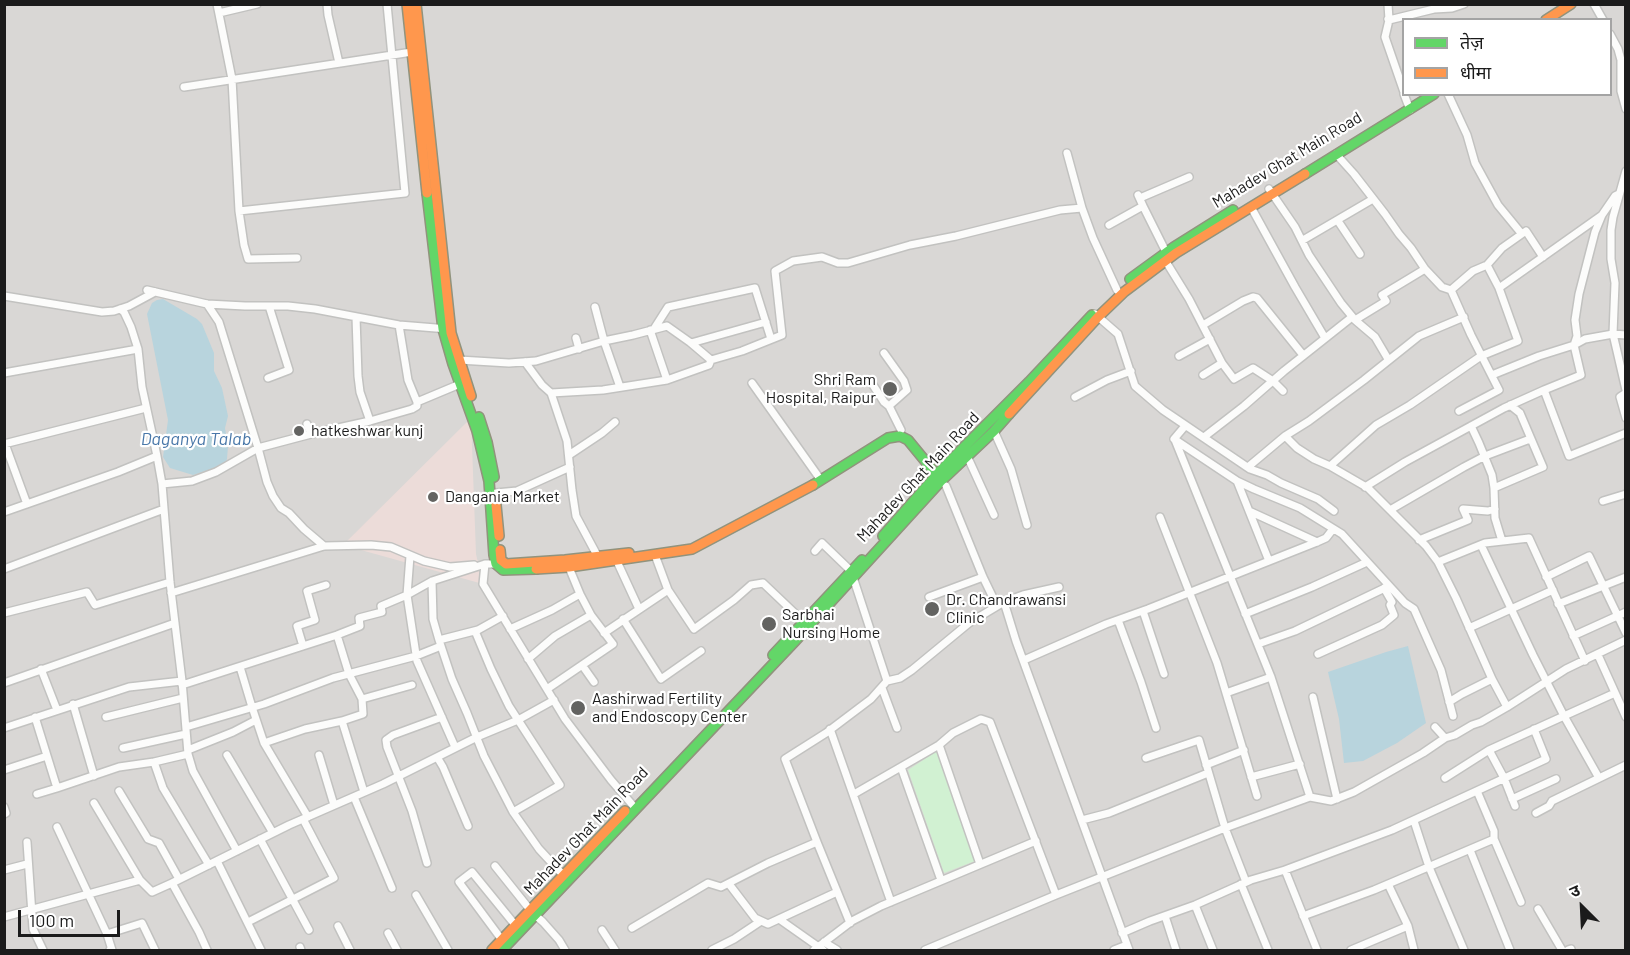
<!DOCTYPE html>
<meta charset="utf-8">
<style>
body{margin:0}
#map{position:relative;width:1630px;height:955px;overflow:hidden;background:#eae8e4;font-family:Barlow,"Noto Sans Devanagari",sans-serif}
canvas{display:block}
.frame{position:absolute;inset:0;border:6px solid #1b1b1b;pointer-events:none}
.legend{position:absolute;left:1402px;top:18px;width:210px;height:78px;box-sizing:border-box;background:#fff;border:2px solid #a4a4a4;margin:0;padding:8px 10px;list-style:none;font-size:18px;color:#1b1b1b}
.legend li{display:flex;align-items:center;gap:12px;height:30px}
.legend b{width:30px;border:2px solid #a4a4a4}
.north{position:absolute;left:1552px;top:877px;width:60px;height:60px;-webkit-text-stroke:4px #fff;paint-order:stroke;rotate:336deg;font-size:16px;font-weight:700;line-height:24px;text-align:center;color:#1b1b1b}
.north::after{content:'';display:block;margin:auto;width:21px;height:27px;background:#1b1b1b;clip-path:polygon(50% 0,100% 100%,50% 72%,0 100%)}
.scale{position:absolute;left:18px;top:910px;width:102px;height:27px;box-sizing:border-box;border:3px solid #1b1b1b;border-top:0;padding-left:8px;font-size:18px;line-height:21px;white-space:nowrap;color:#1b1b1b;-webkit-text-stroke:4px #fff;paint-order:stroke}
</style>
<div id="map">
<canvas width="1630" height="955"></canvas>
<div class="frame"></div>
<ul class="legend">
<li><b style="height:8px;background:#63d668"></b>तेज़</li>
<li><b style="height:8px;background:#ff974d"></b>धीमा</li>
</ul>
<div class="north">उ</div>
<div class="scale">100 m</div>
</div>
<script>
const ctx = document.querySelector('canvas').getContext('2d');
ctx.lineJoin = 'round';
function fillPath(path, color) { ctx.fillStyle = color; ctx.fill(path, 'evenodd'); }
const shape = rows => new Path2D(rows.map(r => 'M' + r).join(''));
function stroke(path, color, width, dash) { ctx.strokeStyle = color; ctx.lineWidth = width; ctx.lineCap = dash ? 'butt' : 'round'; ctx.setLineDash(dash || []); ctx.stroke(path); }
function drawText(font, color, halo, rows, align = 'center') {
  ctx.font = font + ' Barlow,sans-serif'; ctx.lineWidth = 4.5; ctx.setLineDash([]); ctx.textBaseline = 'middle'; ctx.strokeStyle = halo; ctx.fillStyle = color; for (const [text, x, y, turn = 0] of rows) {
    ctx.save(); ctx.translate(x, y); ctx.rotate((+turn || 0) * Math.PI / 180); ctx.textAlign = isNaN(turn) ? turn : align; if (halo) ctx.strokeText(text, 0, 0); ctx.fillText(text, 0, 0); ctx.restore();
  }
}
const residential = shape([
 [5,5,1625,5,1625,950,5,950],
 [1404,20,1610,20,1610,94,1404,94]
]);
const commercial = shape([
 [471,418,476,554,483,584,343,545]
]);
const park = shape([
 [937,751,975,861,944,873,908,770]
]);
const water = shape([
 [163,299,197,319,202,324,214,353,214,371,222,388,228,416,225,428,228,446,227,459,224,465,193,475,170,468,163,457,168,420,147,314,152,303,157,300],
 [1408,646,1426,723,1397,743,1363,761,1344,763,1339,719,1328,672,1386,652]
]);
const street = shape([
 [217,4,232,79,239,211,244,245,248,259,297,258],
 [327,4,328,15,339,63],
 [1594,4,1603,20],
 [219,13,257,4],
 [1388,19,1389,20,1388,4],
 [1610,34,1618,49,1621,60,1621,91,1626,109],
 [184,87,412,52],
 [1404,92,1385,37,1389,20,1434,9,1452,8,1464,4],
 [1404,94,1410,110],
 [1448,94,1467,135,1475,163,1498,205,1521,233],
 [1067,153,1082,208,1093,238,1117,290],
 [1336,154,1354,174,1385,214,1399,234,1411,248,1425,269,1442,287,1451,290,1471,335,1499,390,1459,411],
 [1626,171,1613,217,1611,230,1611,259,1615,283,1613,334,1626,390],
 [1269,189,1295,227,1309,255,1341,303,1355,320,1375,337,1388,359],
 [1140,198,1189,177],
 [1143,206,1166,252],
 [1251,207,1295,287,1325,338],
 [239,211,405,193,387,4],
 [1338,221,1360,254],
 [1109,225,1143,206,1138,195],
 [1303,240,1373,199],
 [1165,260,1189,299,1222,363,1234,379,1253,368,1273,381,1283,391],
 [1499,288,1602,215,1615,196,1619,194],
 [147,290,207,304,245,306,288,306,315,309,399,325,448,329],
 [1451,290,1473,271,1487,265,1502,248,1526,231,1543,257],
 [4,296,102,312,114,311,129,306,155,292],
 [207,304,219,322,258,448,267,482,273,496,281,508,289,513,304,529,324,546],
 [595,307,604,341,620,387],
 [1095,314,1118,334,1135,386,1163,410,1250,469,1267,475,1281,483,1318,499,1334,511],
 [356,317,358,376,360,392,370,421,412,409,417,406,417,402,408,380,399,325],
 [1355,320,1386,301,1382,295,1425,269],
 [1203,325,1243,301,1253,297,1257,298,1303,355],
 [654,329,668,307,755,288,771,339],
 [650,330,667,380],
 [576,338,579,349],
 [691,343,766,322],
 [884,353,904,381,907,390,889,406],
 [1179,356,1210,339],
 [459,360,509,363,536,361,604,341,633,335,667,326,691,343,711,360],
 [525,362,542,385,551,393,567,441,572,490,576,516,598,557],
 [4,373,138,349],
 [1203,375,1222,363],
 [1492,375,1539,356,1574,345,1585,339,1613,334,1626,335],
 [268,378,289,370,269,306],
 [752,383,818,476],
 [873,385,884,402,889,406,901,430],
 [1544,390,1569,456,1626,433],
 [551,393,603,390,667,380,709,365,711,360,742,351,782,335,775,271,793,261,822,257,838,263,848,263,910,245,956,236,1060,210,1082,208],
 [1626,393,1620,397,1626,418],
 [1075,397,1107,380,1131,371],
 [417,402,460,384],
 [1471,426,1479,443,1492,475,1494,488,1495,518,1502,541],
 [994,431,1011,469,1027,525],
 [311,434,370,421],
 [1285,436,1297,448,1314,459,1330,466,1368,488,1426,546,1438,562,1456,598,1492,679,1507,707],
 [1204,437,1244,406,1284,371,1352,317],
 [1174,439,1237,481,1254,489,1300,508,1342,534,1405,603,1414,609,1441,670,1453,716],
 [1174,439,1185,426],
 [1175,440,1271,677,1310,797],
 [4,444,146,408],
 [5,444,27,504],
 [569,455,602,433,615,422],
 [157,456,162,484,170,582,182,681,188,754,154,762,163,788,209,865],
 [968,458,994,515],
 [1330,466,1376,425,1410,405,1481,356,1518,341,1499,288,1487,265],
 [1248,467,1285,436,1309,421,1364,380,1419,336,1464,317],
 [1237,481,1269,561],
 [162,484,192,481,216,472,258,448,311,434,307,424],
 [946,486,983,577,997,606],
 [1365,487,1405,462,1504,408,1544,390,1581,375,1574,345,1577,336,1575,320,1579,294,1595,232,1602,215],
 [1494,488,1543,467,1520,413,1510,405],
 [496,493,517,491,570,467],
 [1603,501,1626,494],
 [1390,510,1464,467,1485,456,1530,439],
 [1249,511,1317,542],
 [4,512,118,472,157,456,142,387,138,349,131,327,124,312,120,309],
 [1160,517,1217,663,1257,796],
 [1419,540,1468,520,1463,509,1488,511,1495,509],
 [815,551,822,543,851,571,887,681],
 [655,555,668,590,694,629,734,600,751,585,763,583,804,622],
 [410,556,407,595,417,661,455,747],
 [615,557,639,609],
 [499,561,496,564,485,564,483,584,565,719,611,780,636,809],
 [1438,562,1485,543,1529,538,1585,661],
 [4,569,164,509],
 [1546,577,1589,556,1626,633],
 [432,581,433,619,439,640,452,679,467,713,484,756,513,812,539,849,565,877],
 [171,593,324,546,371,545,391,547,424,561,450,567,474,565],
 [929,597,983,577],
 [1004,602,1016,641,1129,950],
 [1558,604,1626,577],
 [1143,611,1164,674],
 [4,613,87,592,95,605,170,582],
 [1245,614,1312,587,1367,562],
 [623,619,661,679,701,651],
 [1118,620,1141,682,1156,728],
 [1469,628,1553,590],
 [510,629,552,610,580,594],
 [475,631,491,669,509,706,560,785,513,812],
 [604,633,668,590],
 [1573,636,1626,612],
 [439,640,478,630,503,616],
 [1258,644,1295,631,1389,586],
 [303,646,297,626,315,620,307,591,326,585],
 [1318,654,1382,625,1394,615,1390,605,1392,602,1384,588],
 [1598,655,1626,717],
 [528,659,555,636,591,615],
 [1024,660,1106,624,1148,609,1317,542,1326,538,1333,529],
 [582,665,594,682],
 [240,667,252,707,264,743,308,817],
 [41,669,57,710],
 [4,683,175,623],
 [182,685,337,635,360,626,359,618,382,612,381,606,407,595,432,581,485,564],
 [882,688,897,728],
 [547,689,613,644,591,615,580,594,568,565],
 [1226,693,1271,677],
 [1313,697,1337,799],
 [362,699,412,685],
 [1449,702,1462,694,1492,679],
 [73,704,94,776],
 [35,717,57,788,119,767,154,762],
 [106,717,183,698],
 [342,721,364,792],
 [186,727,264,704,333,678,416,656,441,646],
 [1435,727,1445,738],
 [4,728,129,687,182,681],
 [830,729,891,902],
 [264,743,305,729,342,721,363,714,362,699,349,674,337,635],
 [939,745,953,733,981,719,990,722,1056,895],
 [123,748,186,734],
 [188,750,233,732,256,720],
 [1489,750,1504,778,1515,806],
 [188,754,193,771,237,851],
 [227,755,273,833],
 [319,755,334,805],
 [437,757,443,767,468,826],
 [1146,758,1199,740,1225,828,1246,882],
 [1206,765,1244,750],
 [901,767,941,880],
 [4,770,47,756],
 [1251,777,1300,764],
 [1445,778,1489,750,1564,716,1533,655,1481,545],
 [1599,778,1564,716,1615,693],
 [119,791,148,839,159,843,179,879],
 [1477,791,1494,831,1494,839,1521,902],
 [37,794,57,788],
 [854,794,939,745,980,864],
 [354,797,392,888],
 [1512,799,1556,779],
 [94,803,140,880],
 [4,807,6,813,4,814],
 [1536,813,1549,806,1552,801,1626,765],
 [1082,820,1109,813,1208,773],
 [1414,821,1429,867,1464,950],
 [57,827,107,934,112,950,110,950],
 [260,839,309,930],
 [27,842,33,929,43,950],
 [1470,850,1510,950],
 [217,861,261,950],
 [427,863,412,811,387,747,386,740,393,735,442,717],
 [495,866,531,911],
 [4,870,27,864],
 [1285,870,1317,950],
 [172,883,289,825,383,784,477,737,518,720,554,700],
 [729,884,755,918,768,924,837,892],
 [1241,884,1268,950],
 [1388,884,1408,926,1414,950],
 [416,895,448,950],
 [1195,905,1213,950],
 [1538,909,1562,950],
 [535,915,543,922,559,940,565,950],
 [1165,916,1176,950],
 [1303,916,1374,890,1494,839],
 [4,917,140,880,152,892,172,883,199,932,207,950],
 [779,919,823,950],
 [248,922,334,878,303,819],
 [850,923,817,842,785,759,826,733,871,699,887,681,900,678,912,670,969,623,1004,602,1023,595,1059,587],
 [338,926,350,950],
 [632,928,708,883,721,887,768,863,817,842],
 [602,930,615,950],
 [388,933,397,950],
 [1122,933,1150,921,1195,905,1251,880,1285,870,1392,830,1546,759,1534,729],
 [107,934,142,923,155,950],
 [502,940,459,882,472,872,516,926],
 [824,942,837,950],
 [300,947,301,950],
 [712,950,734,939,761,921],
 [814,950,852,921,881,906,1036,841],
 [925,950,1056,895,1225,828,1310,797,1331,801,1354,792,1423,753,1445,738,1455,735,1472,725,1481,722,1507,707,1566,669,1626,640],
 [1114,950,1127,945],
 [1351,950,1408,926],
 [1568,950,1571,949]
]);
const fast = shape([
 [1305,174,1434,94],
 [427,193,443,329,453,364,477,431,489,481,494,555,496,564,503,570,536,569],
 [1130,279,1174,247,1233,210],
 [479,417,487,442,494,477],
 [813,485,888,438,900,436,908,440,940,479],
 [883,536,940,471,1029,382,1092,315],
 [773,655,862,560],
 [502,950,795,641,941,481,994,431,1009,414]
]);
const slow = shape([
 [407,4,427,193],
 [416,4,451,333,471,396],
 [1546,20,1571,4],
 [1009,414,1098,317,1124,292,1176,253,1305,174],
 [496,505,499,536],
 [500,550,501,560,506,564,565,560,629,553],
 [536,569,569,567,692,549,813,485],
 [492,950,625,811]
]);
const markers = [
 [890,389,8,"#636361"],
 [299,431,6,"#636361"],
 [433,497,6,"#636361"],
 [932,609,8,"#636361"],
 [769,624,8,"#636361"],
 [578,708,8,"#636361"]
];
const streetNames = [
 ["Mahadev Ghat Main Road",1287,160,-31],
 ["Mahadev Ghat Main Road",918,477,-47],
 ["Mahadev Ghat Main Road",586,831,-46]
];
const poiNames = [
 ["Shri Ram",876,380,"right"],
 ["Hospital, Raipur",876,398,"right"],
 ["hatkeshwar kunj",311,431],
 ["Dangania Market",445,497],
 ["Dr. Chandrawansi",946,600],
 ["Clinic",946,618],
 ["Sarbhai",782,615],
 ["Nursing Home",782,633],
 ["Aashirwad Fertility",592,699],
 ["and Endoscopy Center",592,717]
];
const waterNames = [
 ["Daganya Talab",196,439]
];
fillPath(residential, '#d9d7d5');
fillPath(commercial, '#ecdcd9');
fillPath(park, '#d1f1d2');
fillPath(water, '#b8d4dd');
stroke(street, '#c2c2c0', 10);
stroke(fast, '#91937d', 12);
stroke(slow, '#91937d', 12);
stroke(street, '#fcfcfb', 7);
stroke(fast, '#63d668', 9);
stroke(slow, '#ff974d', 9);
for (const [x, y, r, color] of markers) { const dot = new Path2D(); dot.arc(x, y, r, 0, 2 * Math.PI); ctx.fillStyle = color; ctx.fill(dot); stroke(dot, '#fff', 2); }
drawText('16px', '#1b1b1b', '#fff', streetNames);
drawText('16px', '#1b1b1b', '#fff', poiNames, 'left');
drawText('italic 18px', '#4a78a9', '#fff', waterNames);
</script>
